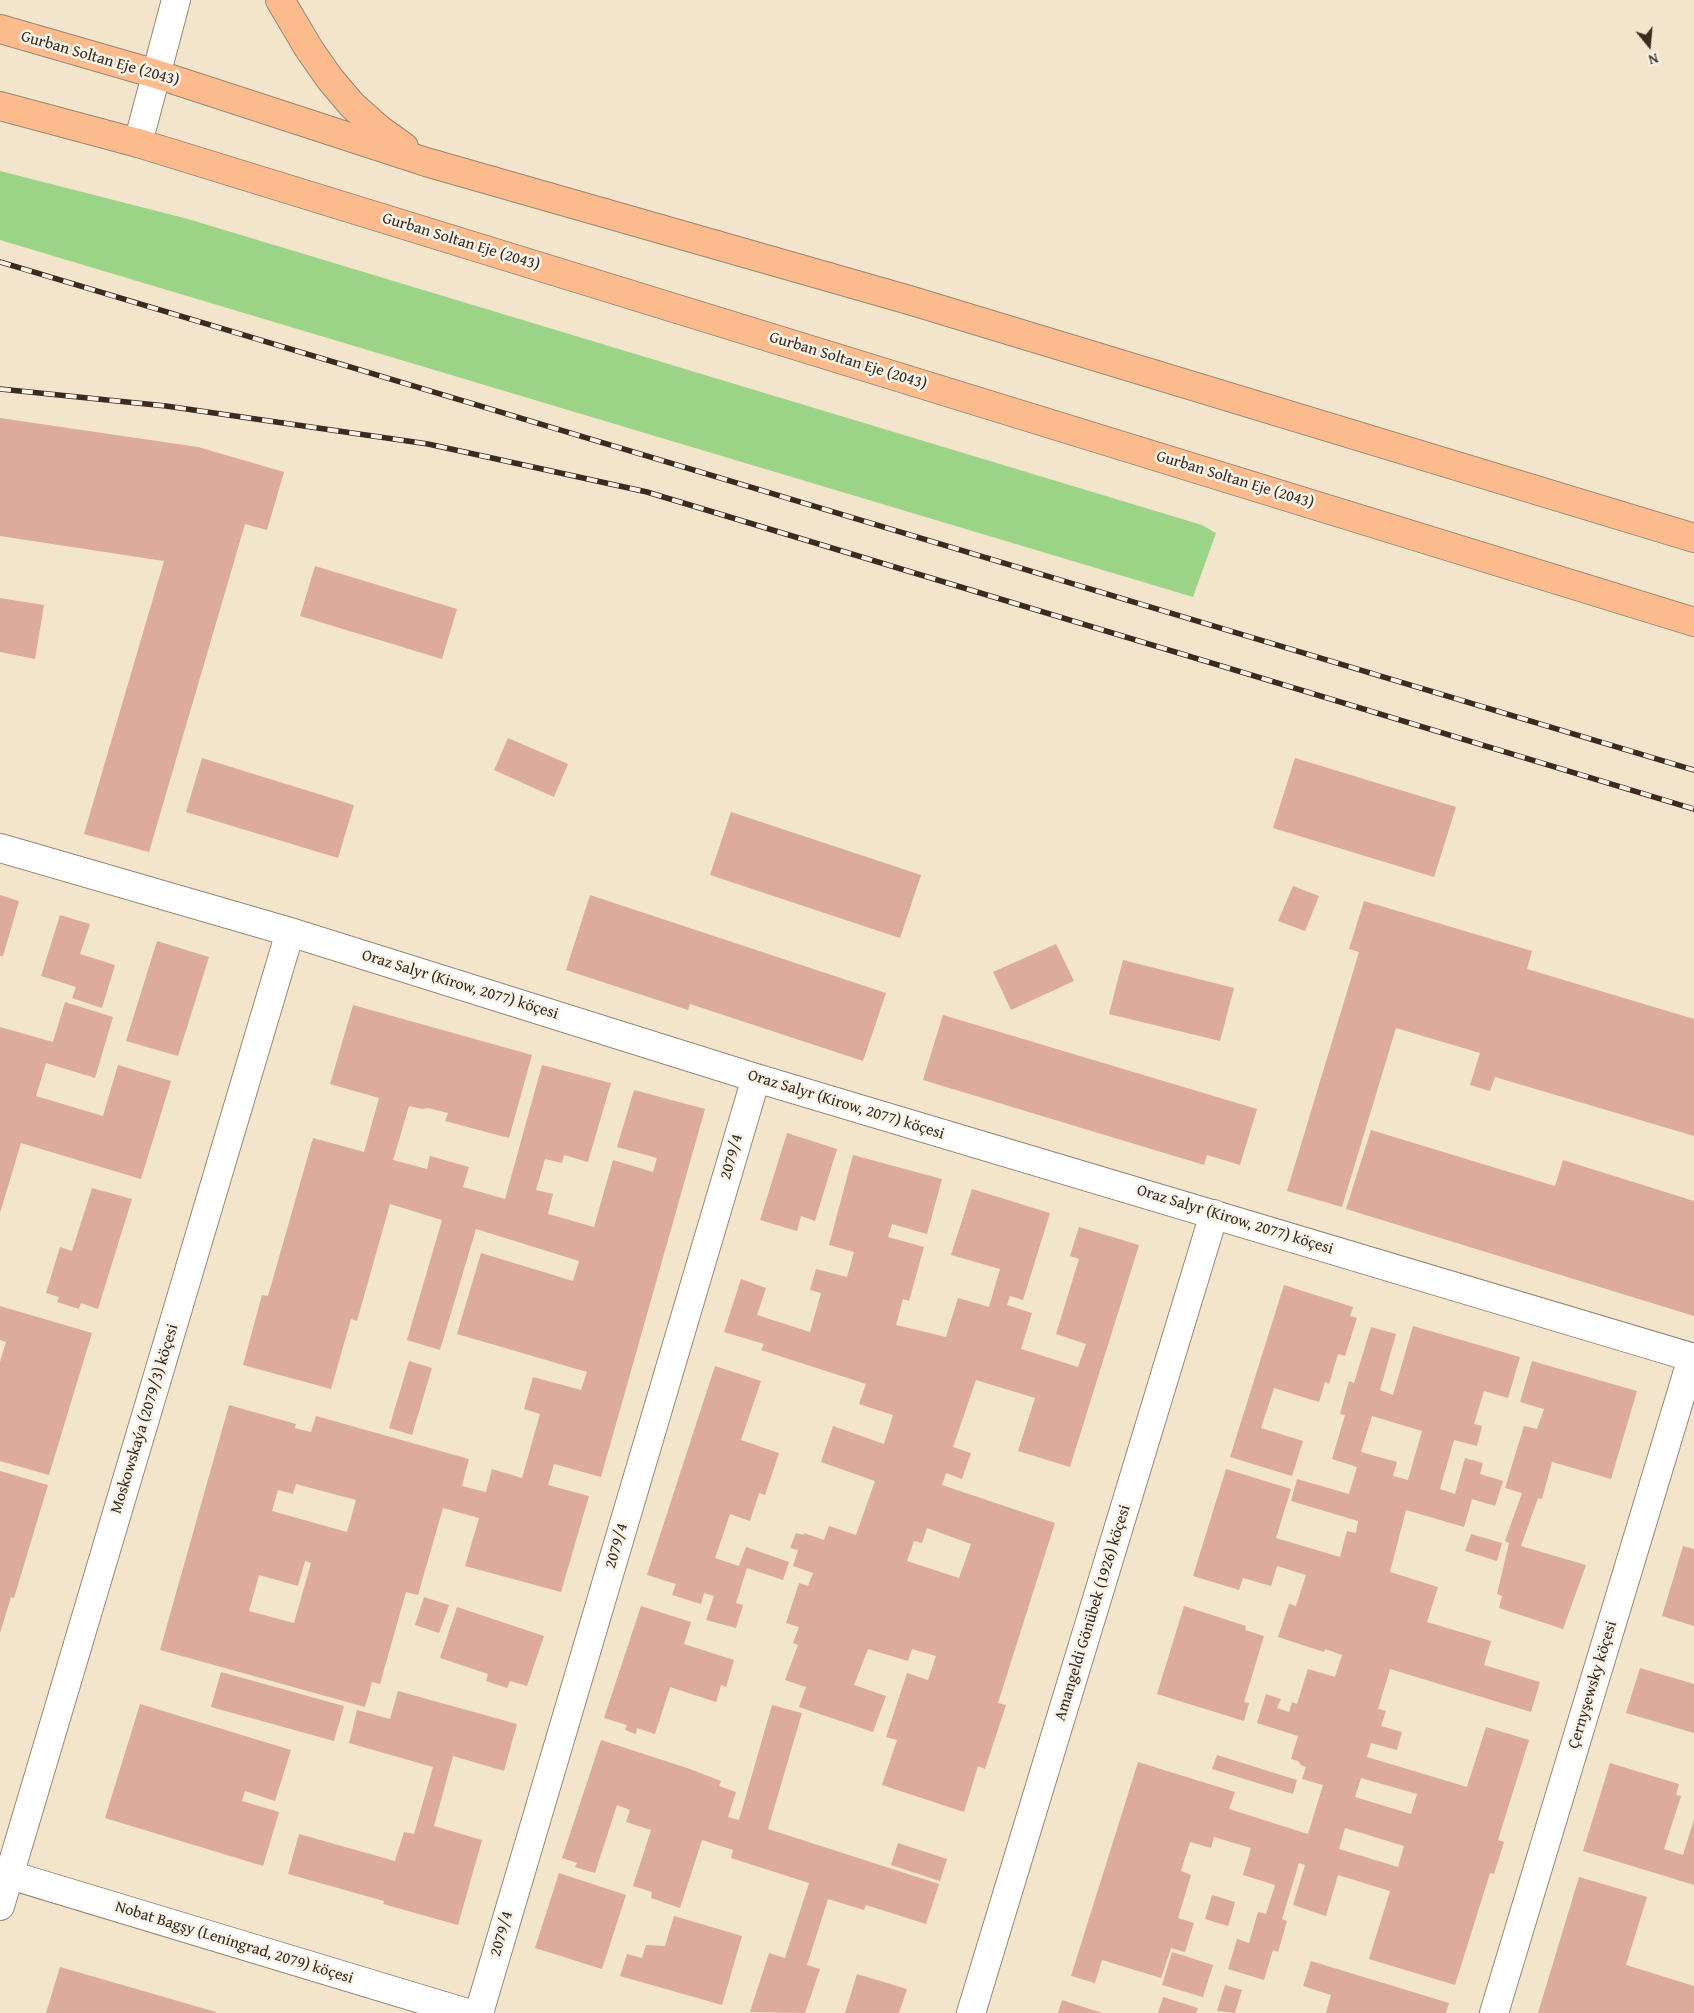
<!DOCTYPE html>
<meta charset="utf-8">
<style>
body{margin:0}
#map{position:relative;width:1694px;height:2013px;overflow:hidden;background:#f3e4cc;font-family:"Gentium Book Plus",serif}
canvas{display:block}
.north{position:absolute;left:1624px;top:20px;width:50px;height:50px;-webkit-text-stroke:4px #f7f3e8;paint-order:stroke;rotate:163deg;font-size:14px;font-weight:700;line-height:20px;text-align:center;color:#3b2a1e}
.north::after{content:'';display:block;margin:auto;width:18px;height:22px;background:#3b2a1e;clip-path:polygon(50% 0,100% 100%,50% 72%,0 100%)}
</style>
<div id="map">
<canvas width="1694" height="2013"></canvas>
<div class="north">N</div>
</div>
<script>
const ctx = document.querySelector('canvas').getContext('2d');
ctx.lineJoin = 'round';
function fillPath(path, color) { ctx.fillStyle = color; ctx.fill(path, 'evenodd'); }
const shape = rows => new Path2D(rows.map(r => 'M' + r).join(''));
function stroke(path, color, width, dash) { ctx.strokeStyle = color; ctx.lineWidth = width; ctx.lineCap = dash ? 'butt' : 'round'; ctx.setLineDash(dash || []); ctx.stroke(path); }
function drawText(font, color, halo, rows, align = 'center') {
  ctx.font = font + ' "Gentium Book Plus",serif'; ctx.lineWidth = 5; ctx.setLineDash([]); ctx.textBaseline = 'middle'; ctx.strokeStyle = halo; ctx.fillStyle = color; for (const [text, x, y, turn = 0] of rows) {
    ctx.save(); ctx.translate(x, y); ctx.rotate((+turn || 0) * Math.PI / 180); ctx.textAlign = isNaN(turn) ? turn : align; if (halo) ctx.strokeText(text, 0, 0); ctx.fillText(text, 0, 0); ctx.restore();
  }
}
const green = shape([
 [0,171,188,219,1202,525,1216,533,1193,597,0,240]
]);
const building = shape([
 [0,418,198,447,284,472,267,530,245,524,149,852,84,834,164,561,0,536],
 [315,566,457,609,442,659,300,616],
 [0,598,44,605,35,659,0,652],
 [508,738,568,764,554,797,494,770],
 [202,758,354,805,338,858,186,812],
 [1295,758,1456,807,1434,877,1273,828],
 [731,812,921,875,900,938,710,875],
 [1293,886,1319,896,1305,931,1278,921],
 [0,895,19,901,3,956,0,956],
 [590,895,886,993,863,1061,690,1004,688,1010,566,970],
 [1364,901,1532,951,1527,969,1694,1019,1694,1136,1495,1077,1490,1091,1470,1085,1480,1053,1396,1028,1342,1207,1287,1191,1359,952,1349,949],
 [60,915,90,924,80,954,115,965,102,1008,72,998,76,987,41,976],
 [157,941,209,957,178,1056,126,1041],
 [1056,944,1074,981,1011,1010,993,972],
 [1123,960,1234,988,1220,1041,1109,1014],
 [65,1002,113,1017,95,1078,46,1063,36,1096,103,1116,118,1065,171,1081,141,1179,21,1143,0,1213,0,1027,53,1042],
 [353,1005,532,1055,509,1138,445,1121,448,1113,428,1108,422,1109,409,1106,393,1160,427,1169,430,1156,469,1167,463,1187,505,1199,542,1065,611,1083,588,1162,564,1155,562,1163,545,1159,536,1190,553,1194,548,1214,594,1227,613,1160,653,1172,657,1158,617,1147,634,1090,705,1109,601,1477,554,1464,548,1485,589,1496,561,1592,465,1566,479,1518,443,1508,418,1595,406,1592,380,1684,372,1682,365,1707,160,1650,229,1405,296,1424,295,1428,311,1432,316,1416,469,1459,462,1486,486,1492,492,1469,522,1478,540,1414,524,1409,533,1377,581,1390,587,1372,457,1334,481,1253,573,1281,579,1261,476,1229,440,1350,407,1340,442,1220,390,1204,357,1321,351,1319,331,1389,243,1365,262,1295,268,1296,313,1138,364,1152,379,1098,330,1084],
 [296,1484,356,1500,347,1532,272,1511,278,1490,293,1494],
 [305,1561,311,1563,294,1623,249,1611,259,1575,298,1586],
 [943,1015,1257,1109,1240,1165,1207,1155,1204,1165,923,1080],
 [1371,1130,1555,1186,1563,1160,1694,1201,1694,1316,1346,1209],
 [787,1133,837,1149,815,1221,801,1216,797,1231,760,1220],
 [853,1155,942,1179,927,1234,892,1224,888,1237,924,1247,909,1301,903,1299,896,1325,946,1337,958,1298,989,1307,1000,1269,951,1255,972,1189,1050,1213,1023,1300,1010,1296,1007,1305,1032,1313,1021,1349,1078,1367,1086,1344,1056,1334,1079,1259,1070,1256,1079,1227,1139,1245,1070,1467,1018,1451,1035,1398,976,1380,953,1447,971,1453,962,1479,946,1473,942,1485,1055,1523,998,1703,1006,1705,985,1769,978,1766,964,1812,882,1785,897,1740,886,1737,907,1673,928,1680,936,1656,912,1649,908,1661,868,1649,854,1685,886,1696,873,1732,799,1707,806,1687,785,1680,798,1645,793,1643,799,1627,786,1623,799,1583,808,1586,813,1573,793,1566,798,1550,790,1548,796,1533,804,1535,804,1533,824,1540,829,1526,856,1535,875,1481,821,1462,833,1426,884,1444,893,1415,859,1404,866,1384,761,1350,764,1344,724,1332,741,1279,766,1288,757,1315,810,1332,821,1293,810,1290,816,1269,847,1277,854,1252,829,1245],
 [927,1528,971,1544,959,1578,907,1561,914,1541,922,1543],
 [92,1188,132,1199,98,1309,81,1303,79,1309,57,1302,59,1297,46,1293,60,1247,72,1251],
 [1284,1285,1353,1307,1350,1316,1357,1318,1345,1356,1338,1354,1329,1384,1325,1382,1319,1402,1274,1388,1261,1428,1303,1441,1292,1476,1230,1457],
 [0,1306,92,1333,49,1475,0,1461,0,1362,6,1342,0,1340],
 [1413,1326,1520,1357,1508,1398,1484,1391,1474,1424,1482,1426,1477,1446,1454,1440,1440,1489,1455,1494,1465,1458,1483,1463,1480,1474,1503,1481,1495,1506,1472,1499,1464,1527,1406,1510,1390,1572,1438,1587,1427,1622,1491,1641,1484,1665,1540,1682,1531,1712,1390,1669,1378,1709,1386,1711,1381,1726,1402,1732,1397,1750,1371,1743,1367,1757,1467,1787,1486,1727,1529,1740,1498,1840,1504,1842,1494,1874,1490,1873,1455,1985,1369,1959,1390,1891,1338,1875,1326,1916,1293,1905,1305,1865,1299,1863,1282,1919,1287,1921,1278,1952,1273,1950,1264,1980,1228,1969,1237,1939,1249,1943,1258,1912,1266,1914,1275,1885,1243,1875,1251,1848,1214,1837,1211,1848,1190,1842,1181,1871,1191,1875,1178,1918,1194,1923,1185,1952,1171,1948,1161,1978,1102,1960,1095,1983,1071,1976,1138,1762,1235,1792,1229,1809,1308,1834,1323,1785,1302,1779,1306,1767,1301,1765,1298,1761,1291,1759,1298,1736,1257,1723,1266,1694,1281,1699,1277,1708,1289,1712,1292,1702,1297,1704,1308,1669,1335,1677,1342,1655,1325,1649,1324,1652,1278,1637,1289,1604,1296,1606,1306,1575,1277,1566,1271,1586,1243,1578,1239,1590,1193,1576,1226,1469,1291,1489,1276,1538,1340,1557,1347,1531,1356,1533,1358,1521,1291,1501,1297,1479,1349,1494,1357,1467,1332,1459,1345,1415,1340,1414,1349,1381,1354,1383,1371,1327,1396,1334,1380,1390,1393,1395],
 [1372,1416,1422,1431,1408,1480,1393,1476,1397,1462,1361,1452],
 [1361,1778,1417,1794,1411,1814,1355,1797],
 [1345,1828,1404,1846,1398,1867,1339,1849],
 [409,1361,432,1368,412,1435,389,1428],
 [1532,1361,1637,1391,1611,1479,1552,1462,1542,1499,1538,1498,1521,1546,1586,1565,1563,1629,1499,1608,1502,1596,1497,1594,1509,1543,1505,1541,1522,1493,1505,1488,1524,1426,1537,1429,1544,1409,1520,1402],
 [715,1366,761,1381,741,1440,779,1453,765,1495,759,1493,750,1521,730,1514,715,1558,739,1566,746,1547,789,1562,783,1580,747,1568,736,1603,743,1605,736,1628,706,1620,714,1596,704,1593,701,1604,672,1595,676,1584,647,1575],
 [0,1471,48,1485,14,1598,11,1597,0,1633],
 [1471,1534,1502,1543,1497,1561,1465,1551],
 [1683,1546,1694,1549,1694,1626,1662,1616],
 [424,1597,449,1605,439,1633,415,1625],
 [641,1606,691,1622,684,1644,734,1660,726,1687,721,1685,716,1702,670,1687,655,1734,637,1728,636,1734,625,1730,627,1725,604,1718],
 [1184,1606,1246,1626,1245,1630,1264,1636,1244,1702,1249,1703,1244,1721,1157,1694],
 [457,1607,544,1636,527,1686,510,1681,507,1688,486,1681,488,1674,440,1658],
 [1640,1668,1694,1684,1694,1733,1626,1713],
 [221,1672,344,1706,334,1741,211,1707],
 [398,1691,517,1724,504,1771,453,1756,434,1826,482,1840,458,1925,383,1904,384,1901,288,1874,299,1834,395,1861,404,1832,414,1834,433,1767,349,1743,357,1710,390,1719],
 [140,1704,291,1750,275,1801,245,1791,242,1801,279,1812,263,1866,105,1818],
 [772,1705,802,1713,768,1829,939,1884,926,1924,866,1905,864,1910,828,1899,807,1965,820,1969,805,2013,750,2012,769,1953,785,1958,809,1883,731,1858,733,1850,702,1840,680,1908,651,1898,652,1892,633,1886,651,1830,626,1822,630,1810,617,1805,595,1873,575,1867,577,1863,562,1858,601,1740,690,1769,721,1781,719,1786,736,1792,728,1817,739,1820],
 [1217,1755,1297,1780,1293,1794,1212,1769],
 [1610,1763,1679,1784,1676,1795,1681,1796,1664,1849,1683,1855,1694,1819,1694,1885,1583,1851],
 [898,1843,947,1859,940,1881,891,1865],
 [559,1873,626,1895,602,1969,535,1948],
 [1579,1877,1647,1897,1626,1965,1694,1986,1694,2013,1538,2013],
 [1212,1895,1235,1902,1228,1926,1205,1919],
 [674,1916,742,1936,722,2005,620,1976,627,1954,642,1958,646,1945,665,1946],
 [1172,1952,1213,1965,1203,1997,1162,1985],
 [1311,1961,1449,2003,1446,2013,1326,2013,1331,1995,1303,1986],
 [60,1967,216,2012,216,2013,46,2013],
 [857,1974,907,1989,899,2013,845,2013],
 [1225,1985,1242,1990,1235,2013,1217,2011],
 [1163,1997,1198,2008,1196,2013,1158,2013],
 [1062,2000,1102,2013,1058,2013]
]);
const minor = shape([
 [0,848,290,932,756,1078,1694,1358],
 [0,1872,467,2013],
 [0,1906,290,932],
 [479,2013,756,1078],
 [971,2013,1214,1214],
 [1494,2013,1692,1358]
]);
const tertiary = shape([
 [138,143,176,0]
]);
const trunk = shape([
 [280,0,309,49,330,79,352,105,379,129,404,147],
 [0,29,156,74,426,162,909,300,1694,538],
 [0,106,138,143,1694,622]
]);
const rail = shape([
 [0,262,1694,770],
 [0,389,166,406,428,444,647,492,1694,809]
]);
const streetNames = [
 ["Gurban Soltan Eje (2043)",100,59,16],
 ["Gurban Soltan Eje (2043)",461,242,17],
 ["Gurban Soltan Eje (2043)",848,361,17],
 ["Gurban Soltan Eje (2043)",1235,480,17],
 ["Oraz Salyr (Kirow, 2077) köçesi",460,985,17],
 ["Oraz Salyr (Kirow, 2077) köçesi",846,1105,17],
 ["2079/4",732,1157,-74],
 ["Oraz Salyr (Kirow, 2077) köçesi",1235,1220,17],
 ["Moskowskaýa (2079/3) köçesi",145,1419,-73],
 ["2079/4",617,1546,-74],
 ["Amangeldi Gönübek (1926) köçesi",1093,1613,-73],
 ["Çernyşewsky köçesi",1593,1685,-73],
 ["2079/4",502,1934,-74],
 ["Nobat Bagşy (Leningrad, 2079) köçesi",234,1943,17]
];
fillPath(green, '#9bd486');
fillPath(building, '#dcab9e');
stroke(minor, '#978775', 30);
stroke(tertiary, '#978775', 30);
stroke(trunk, '#978775', 30);
stroke(minor, '#fff', 28);
stroke(tertiary, '#fff', 28);
stroke(trunk, '#fbbb8d', 28);
stroke(rail, '#3b2a1e', 5.5);
stroke(rail, '#f7f3e8', 4, [11]);
drawText('16px', '#3b2a1e', '#f7f3e8', streetNames);
</script>
